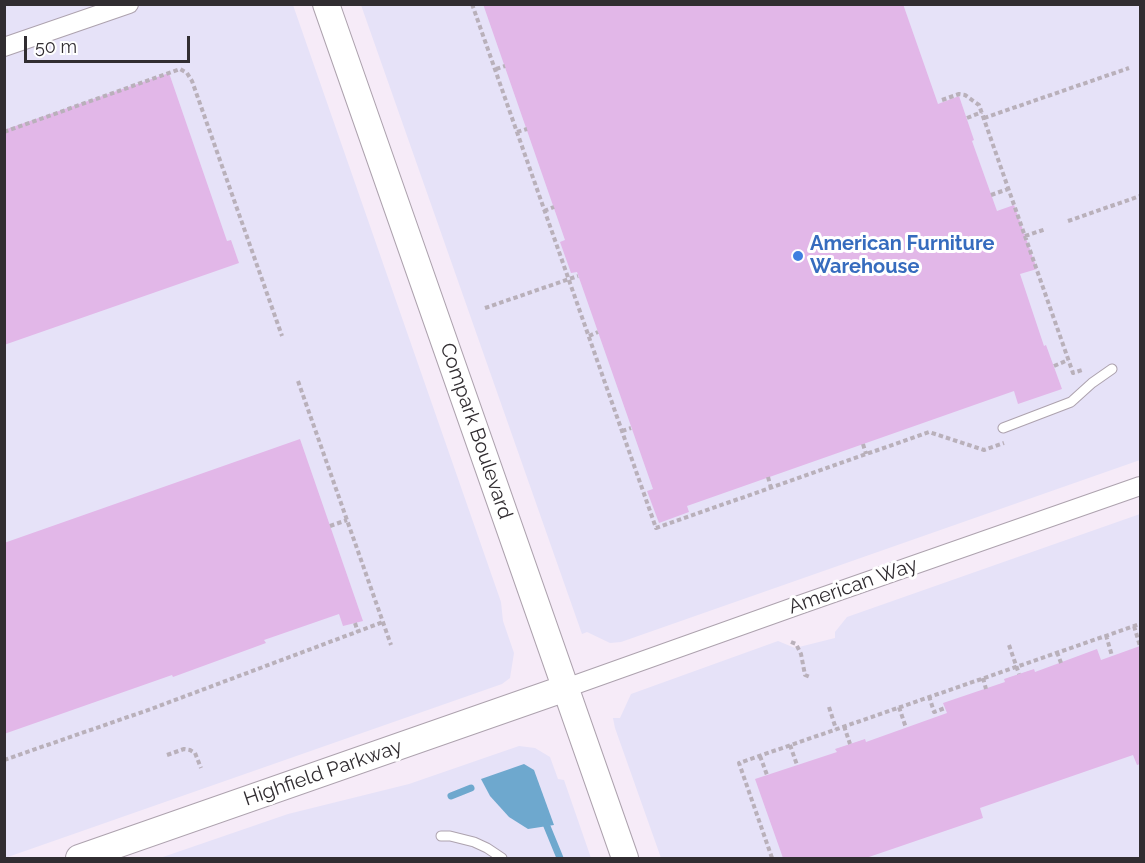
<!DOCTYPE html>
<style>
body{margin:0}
#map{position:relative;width:1145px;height:863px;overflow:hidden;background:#f6ebf8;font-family:Raleway,sans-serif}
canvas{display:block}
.frame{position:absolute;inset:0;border:6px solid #312d31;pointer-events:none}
.scale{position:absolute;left:24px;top:36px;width:166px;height:27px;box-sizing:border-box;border:3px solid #312d31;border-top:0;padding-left:8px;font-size:18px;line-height:21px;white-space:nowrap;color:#312d31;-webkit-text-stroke:4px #fff;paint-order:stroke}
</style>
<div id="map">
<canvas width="1145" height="863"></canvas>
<div class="frame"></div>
<div class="scale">50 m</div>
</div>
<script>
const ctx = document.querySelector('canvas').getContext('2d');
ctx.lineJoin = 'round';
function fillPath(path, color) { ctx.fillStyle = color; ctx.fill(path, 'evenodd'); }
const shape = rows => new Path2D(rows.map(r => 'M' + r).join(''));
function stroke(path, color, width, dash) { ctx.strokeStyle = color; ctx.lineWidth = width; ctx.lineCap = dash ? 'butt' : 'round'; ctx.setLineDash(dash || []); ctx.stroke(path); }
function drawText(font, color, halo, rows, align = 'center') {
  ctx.font = font + ' Raleway,sans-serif'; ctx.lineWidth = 6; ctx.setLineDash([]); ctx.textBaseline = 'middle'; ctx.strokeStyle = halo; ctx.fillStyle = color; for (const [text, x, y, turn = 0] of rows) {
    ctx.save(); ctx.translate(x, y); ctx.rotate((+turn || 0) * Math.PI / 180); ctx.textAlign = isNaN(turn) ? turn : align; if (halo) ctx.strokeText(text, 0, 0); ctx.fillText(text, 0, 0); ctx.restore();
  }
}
const commercial = shape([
 [4,5,293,5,501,602,503,621,514,653,510,678,502,684,5,858],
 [361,5,1140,5,1140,460,621,642,610,643,587,632,582,634],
 [1140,514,1140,858,661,858,615,728,613,718,620,718,631,694,778,641,795,648,835,638,835,632,847,617],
 [519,746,535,748,550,757,558,779,564,780,591,858,160,858,288,814,409,784]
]);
const water = shape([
 [524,764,534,770,554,825,528,829,509,817,490,796,481,779]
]);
const stream = shape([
 [451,796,471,788],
 [544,819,560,858]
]);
const building = shape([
 [483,4,903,4,938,104,959,96,974,140,972,141,997,211,1014,205,1037,269,1020,274,1044,346,1046,345,1062,389,1018,404,1014,391,687,506,689,512,659,523,647,491,653,489,577,272,571,273,560,242,565,240],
 [169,73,227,241,231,240,239,263,4,345,4,130],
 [300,439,363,621,343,626,339,614,264,640,266,643,173,677,172,675,4,734,4,543],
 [1140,646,1140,764,1137,765,1133,755,980,808,983,818,866,858,783,858,755,779,837,752,835,749,865,739,866,742,947,713,943,703,1005,682,1004,679,1034,669,1035,672,1097,649,1101,660]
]);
const path = shape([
 [472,4,656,528,929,432,984,450,1004,443],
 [496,69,505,66],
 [942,100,959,94,965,95,979,105,1073,373,1082,370],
 [967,118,982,112],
 [984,118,1129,68],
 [4,132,180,69,187,73,192,81,282,336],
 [517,132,527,129],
 [991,195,1008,189],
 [544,211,554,207],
 [1068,221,1140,196],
 [1025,236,1046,229],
 [485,308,578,276],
 [589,336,598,332],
 [1054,366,1068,360],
 [298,381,391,645],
 [622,431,631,428],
 [863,444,866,454],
 [768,477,771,488],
 [330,526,347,520],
 [355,623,358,632],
 [1134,626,1140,646],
 [1106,635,1112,656],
 [791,642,796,644,801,654,805,675,810,677],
 [1009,645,1019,674],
 [1057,652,1061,663],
 [983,678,986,689],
 [929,696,934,712,945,708],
 [829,707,836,729],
 [899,707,906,728],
 [844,726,850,744],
 [790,745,797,765],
 [167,755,184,749,190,750,195,753,201,768],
 [760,756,767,775],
 [4,760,151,709,383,622],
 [772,858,739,763,1140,624]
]);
const lane = shape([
 [1003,428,1071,402,1092,383,1112,369],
 [441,836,450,836,474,842,487,848,502,858]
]);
const street = shape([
 [4,47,129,4],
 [566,688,802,604,1140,486]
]);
const secondary = shape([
 [326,4,625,858],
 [79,858,566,688]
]);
const markers = [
 [798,256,6,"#3f7fe0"]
];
const shopNames = [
 ["American Furniture",810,244],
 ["Warehouse",810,267]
];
const streetNames = [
 ["Compark Boulevard",476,431,71],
 ["American Way",853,586,-19],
 ["Highfield Parkway",323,773,-19]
];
fillPath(commercial, '#e6e2f8');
fillPath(water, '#6ea8ce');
stroke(stream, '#6ea8ce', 7);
fillPath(building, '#e2b7e8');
stroke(lane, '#ada2ae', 11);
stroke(street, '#ada2ae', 20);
stroke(secondary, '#ada2ae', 28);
stroke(path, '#b9b0ba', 4, [4.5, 3]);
stroke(lane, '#fff', 9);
stroke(street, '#fff', 18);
stroke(secondary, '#fff', 26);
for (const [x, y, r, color] of markers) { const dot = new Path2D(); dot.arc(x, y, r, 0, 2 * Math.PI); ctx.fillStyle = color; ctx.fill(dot); stroke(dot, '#fff', 2); }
drawText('bold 20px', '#366cbe', '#fff', shopNames, 'left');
drawText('20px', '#312d31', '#fff', streetNames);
</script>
